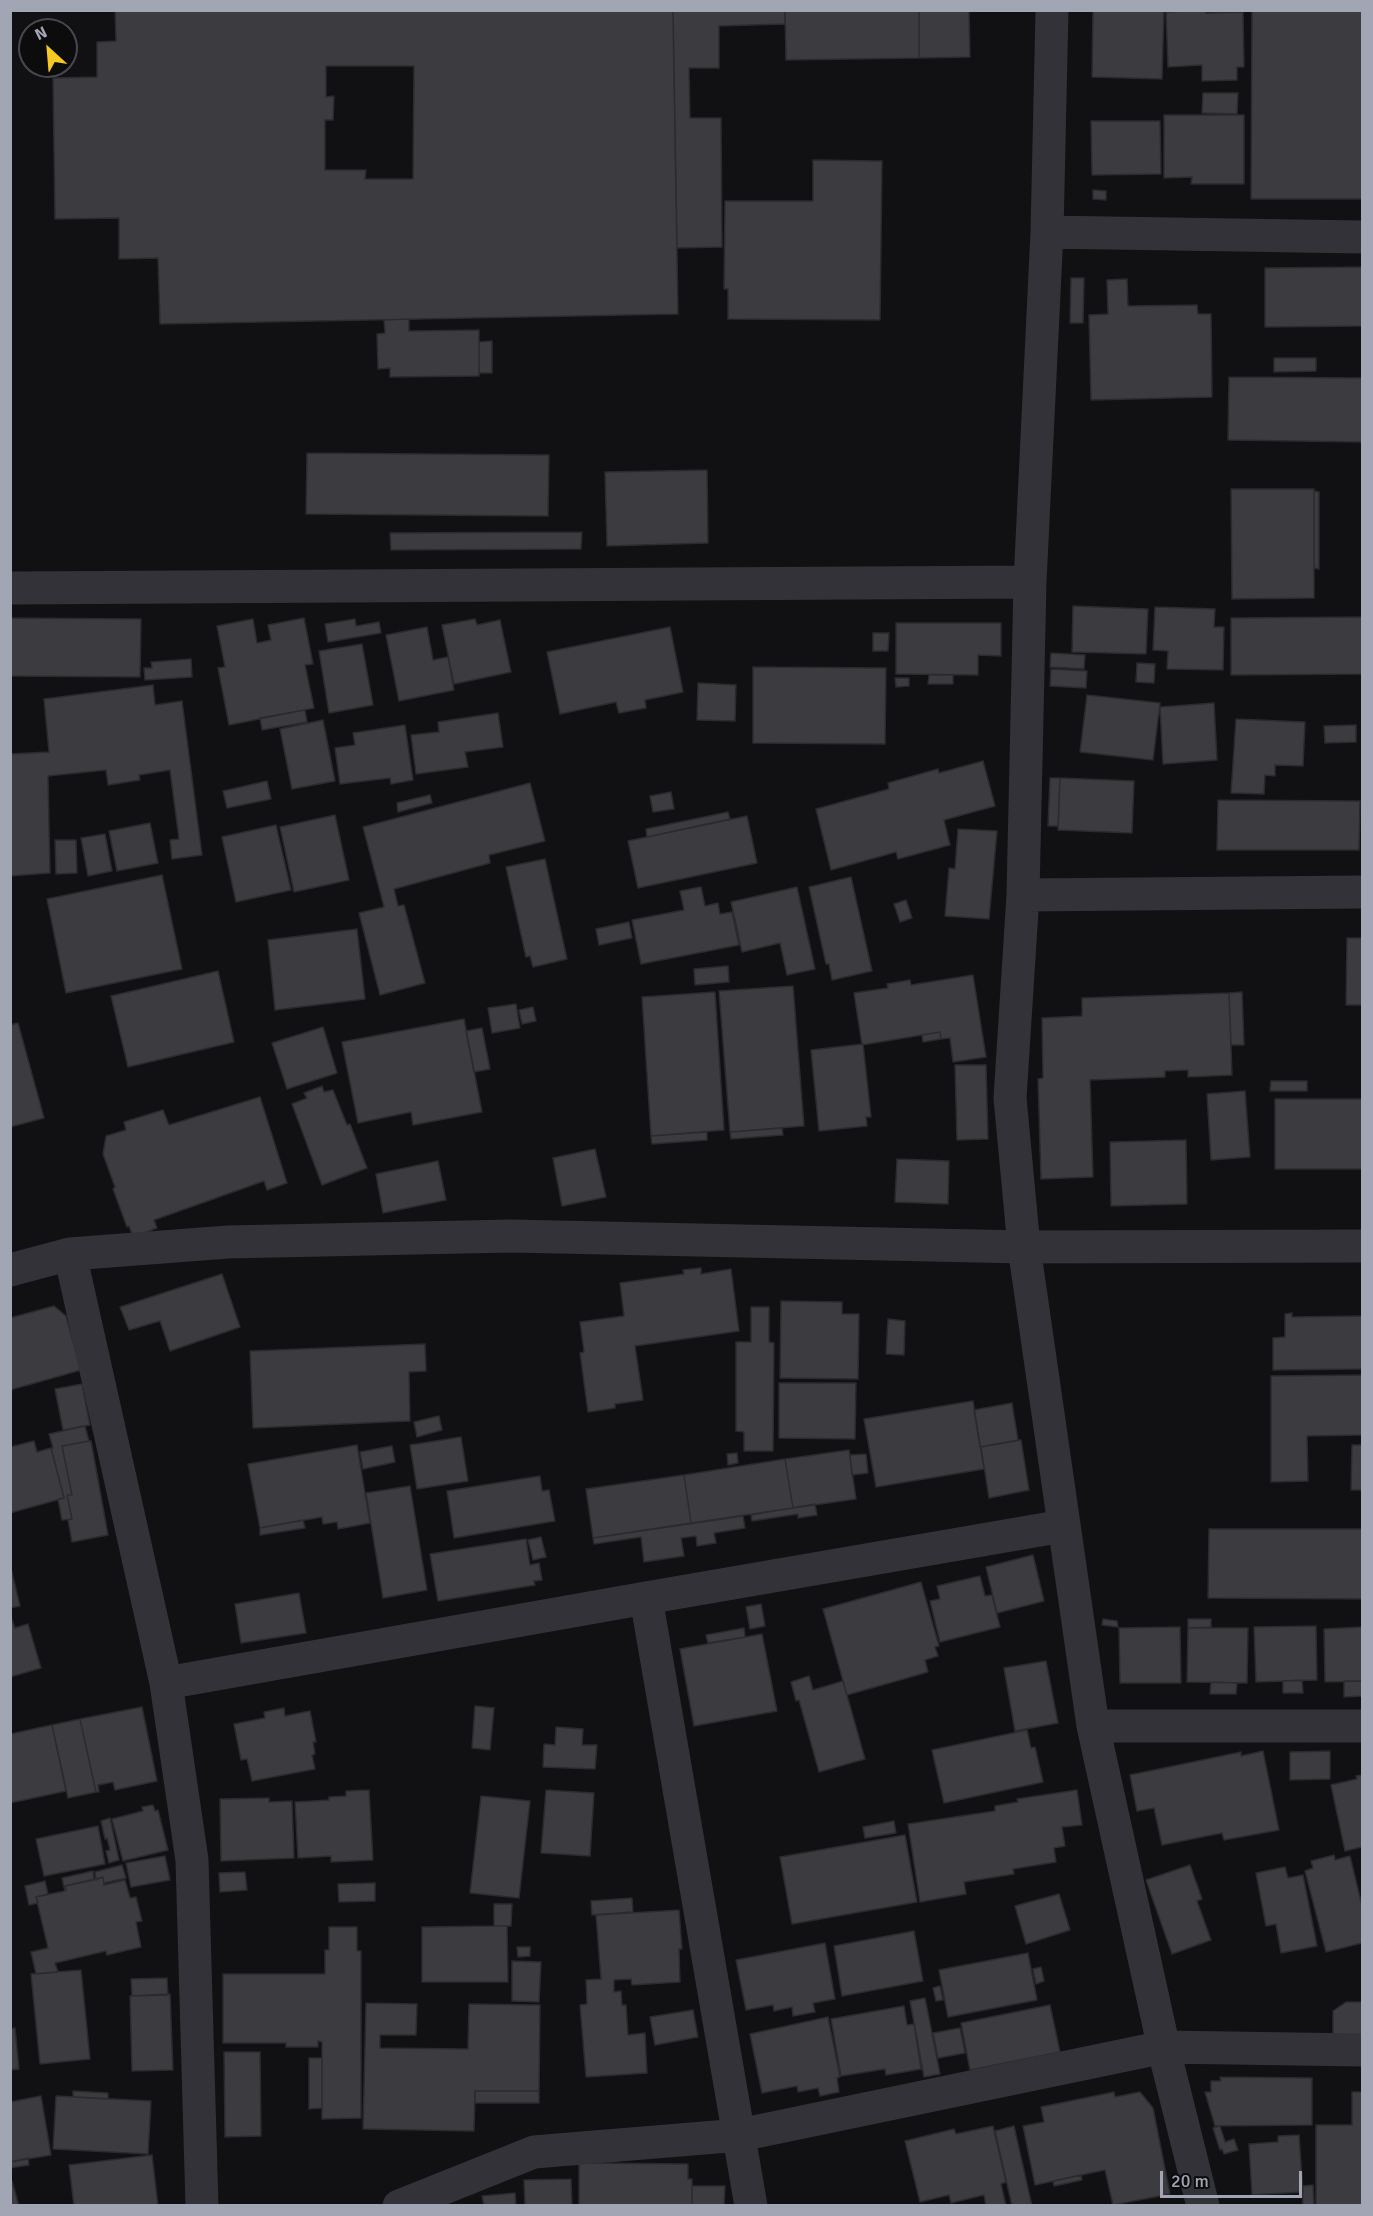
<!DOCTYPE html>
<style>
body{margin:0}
#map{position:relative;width:1373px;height:2216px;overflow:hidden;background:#111113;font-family:Signika,sans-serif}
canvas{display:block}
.frame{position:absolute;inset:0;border:12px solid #a2a5b4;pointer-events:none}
.north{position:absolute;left:18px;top:18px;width:60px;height:60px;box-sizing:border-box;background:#0c0c0d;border:2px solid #484950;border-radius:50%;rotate:334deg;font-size:16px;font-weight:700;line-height:24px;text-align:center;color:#a2a5b4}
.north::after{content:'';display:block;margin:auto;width:21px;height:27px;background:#f7c724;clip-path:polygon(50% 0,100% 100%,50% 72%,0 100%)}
.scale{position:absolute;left:1160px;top:2171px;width:142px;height:27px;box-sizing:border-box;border:3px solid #a2a5b4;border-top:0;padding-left:8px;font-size:18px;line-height:21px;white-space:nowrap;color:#a2a5b4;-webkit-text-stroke:4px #0c0c0d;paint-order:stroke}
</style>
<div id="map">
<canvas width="1373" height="2216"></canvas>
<div class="frame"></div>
<div class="north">N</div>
<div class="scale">20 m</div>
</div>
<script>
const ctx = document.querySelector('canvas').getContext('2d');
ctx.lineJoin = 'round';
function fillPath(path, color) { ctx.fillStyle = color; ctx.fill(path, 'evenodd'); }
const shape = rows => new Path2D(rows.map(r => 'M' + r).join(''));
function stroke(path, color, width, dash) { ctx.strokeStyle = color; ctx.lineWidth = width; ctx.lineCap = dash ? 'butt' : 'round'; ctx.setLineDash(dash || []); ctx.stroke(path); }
const building = shape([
 [115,10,673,10,678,314,160,324,158,258,119,259,119,218,55,219,53,78,97,77,97,42,116,41,115,10],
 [326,66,414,66,413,179,365,179,366,170,325,170,325,120,333,120,334,96,326,97,326,66],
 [673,10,785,10,785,24,719,26,719,68,689,68,690,118,721,118,722,247,677,248,673,10],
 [785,10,919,10,919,58,786,60,785,10],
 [919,10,969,10,970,57,919,58,919,10],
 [1093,10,1164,10,1162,79,1092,77,1093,10],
 [1205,10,1206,13,1243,12,1244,67,1237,67,1237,80,1202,81,1202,65,1168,67,1166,12,1205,10],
 [1252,10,1362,10,1362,199,1251,199,1252,10],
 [1203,93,1238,93,1237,114,1202,113,1203,93],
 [1164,115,1244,115,1244,184,1191,184,1192,177,1164,178,1164,115],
 [1091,121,1160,121,1161,174,1092,175,1091,121],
 [813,160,882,161,880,320,728,319,728,289,724,289,725,201,813,201,813,160],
 [1093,190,1106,191,1106,200,1093,199,1093,190],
 [1362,267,1362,326,1265,327,1265,268,1362,267],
 [1071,278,1084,278,1083,323,1070,323,1071,278],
 [1127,279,1128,306,1197,305,1198,314,1211,314,1212,397,1091,400,1089,315,1108,314,1107,280,1127,279],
 [409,319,409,331,479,330,479,376,390,377,390,368,378,369,377,334,385,333,384,320,409,319],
 [492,341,492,373,479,373,479,342,492,341],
 [1274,358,1316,358,1316,371,1274,372,1274,358],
 [1229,377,1362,378,1362,442,1228,440,1229,377],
 [307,453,549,455,548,516,306,514,307,453],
 [707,470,708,543,607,546,605,472,707,470],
 [1231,489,1314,489,1314,598,1232,599,1231,489],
 [1314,491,1319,492,1319,569,1314,568,1314,491],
 [582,532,581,549,391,550,390,533,582,532],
 [1073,606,1148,609,1146,654,1072,652,1073,606],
 [1155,607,1215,609,1214,627,1224,627,1223,670,1167,669,1168,651,1153,650,1155,607],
 [1362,617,1362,674,1231,675,1231,618,1362,617],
 [10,618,141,619,140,677,10,676,10,618],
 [304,618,313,664,305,665,314,708,229,725,218,668,225,667,217,626,253,619,257,643,271,640,268,625,304,618],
 [355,619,356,626,379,622,381,633,328,642,325,624,355,619],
 [475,619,477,625,500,620,511,672,454,684,442,625,475,619],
 [896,623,1001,623,1001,656,978,655,978,675,896,674,896,623],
 [427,627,433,660,448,657,454,690,399,701,386,635,427,627],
 [670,627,683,692,645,700,646,708,619,713,616,702,560,714,547,652,670,627],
 [873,633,889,633,888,651,873,651,873,633],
 [362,644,373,705,329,713,319,651,362,644],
 [1051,653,1085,655,1084,669,1050,667,1051,653],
 [191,659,192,677,145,680,144,668,152,668,151,662,191,659],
 [1137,663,1155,664,1154,683,1136,682,1137,663],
 [753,667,886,668,885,744,753,743,753,667],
 [1051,669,1087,671,1086,688,1050,686,1051,669],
 [929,675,953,675,953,684,928,684,929,675],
 [895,678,909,678,909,686,896,687,895,678],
 [698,683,736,685,735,721,697,720,698,683],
 [153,685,155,705,182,701,202,855,172,859,170,840,179,839,170,770,139,775,140,780,108,785,106,770,48,776,50,873,10,876,10,754,49,752,44,699,153,685],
 [1087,695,1160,703,1153,760,1080,752,1087,695],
 [1214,703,1217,760,1163,764,1160,707,1214,703],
 [305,710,307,722,262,730,260,718,305,710],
 [498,713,503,747,465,752,468,767,416,774,411,735,439,732,438,722,498,713],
 [1236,719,1305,722,1303,766,1275,765,1275,776,1265,775,1264,794,1231,793,1236,719],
 [323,720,335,781,292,789,280,729,323,720],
 [405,725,413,780,391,784,390,778,340,784,335,748,355,745,353,733,405,725],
 [1356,725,1356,742,1325,743,1324,726,1356,725],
 [983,761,995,806,944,820,950,845,898,859,896,852,831,870,816,809,889,789,888,783,938,769,939,773,983,761],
 [1050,778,1060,778,1058,826,1048,826,1050,778],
 [1060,778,1134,781,1132,833,1058,830,1060,778],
 [267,781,271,799,227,808,223,791,267,781],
 [530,783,545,841,489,855,490,863,394,889,398,906,404,905,425,983,380,995,359,913,384,907,363,827,530,783],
 [671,792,674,809,653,812,650,796,671,792],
 [430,795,432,803,398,812,397,803,430,795],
 [1218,800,1360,801,1359,850,1217,850,1218,800],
 [728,812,730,819,647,837,646,829,728,812],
 [335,815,349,880,294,892,280,827,335,815],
 [747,816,757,863,638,888,628,841,747,816],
 [150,823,158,863,117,871,109,831,150,823],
 [276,825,291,890,236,902,222,837,276,825],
 [958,829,997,831,989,919,945,916,949,868,955,869,958,829],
 [105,834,112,871,88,876,81,838,105,834],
 [55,840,76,840,77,873,56,874,55,840],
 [545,859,567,959,533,967,530,956,526,957,506,867,545,859],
 [162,875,182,969,66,993,47,899,162,875],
 [851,877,872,971,832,980,829,964,826,964,809,887,851,877],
 [701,887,705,906,718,903,720,914,732,912,739,945,641,964,632,920,684,910,680,891,701,887],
 [797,887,815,969,787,975,780,943,742,952,731,902,797,887],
 [906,900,912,918,900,922,894,904,906,900],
 [629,922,632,938,599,945,596,929,629,922],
 [357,929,365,999,275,1010,268,940,357,929],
 [1347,938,1362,938,1362,1005,1346,1005,1347,938],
 [728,966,729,982,695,985,694,969,728,966],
 [218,971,234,1042,128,1067,111,996,218,971],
 [973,975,986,1057,953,1062,950,1038,941,1039,940,1032,862,1045,854,993,888,988,887,984,910,980,911,985,973,975],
 [793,986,804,1126,730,1132,719,991,793,986],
 [715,992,724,1130,651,1136,642,997,715,992],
 [1242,992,1244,1045,1231,1045,1229,993,1242,992],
 [1229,993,1232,1075,1188,1077,1188,1070,1165,1071,1165,1077,1090,1080,1093,1177,1041,1179,1038,1079,1043,1078,1042,1018,1082,1016,1082,998,1229,993],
 [516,1004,520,1028,492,1033,488,1008,516,1004],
 [533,1007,536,1021,522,1024,519,1010,533,1007],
 [464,1019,482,1112,413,1125,411,1112,358,1123,342,1042,464,1019],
 [18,1023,44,1118,10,1127,10,1025,18,1023],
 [323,1027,337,1073,287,1089,272,1043,323,1027],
 [482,1028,490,1069,474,1072,466,1031,482,1028],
 [940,1032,941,1039,923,1042,922,1035,940,1032],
 [863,1044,871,1117,866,1117,867,1126,819,1131,811,1050,863,1044],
 [955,1065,986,1065,988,1139,957,1140,955,1065],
 [1271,1081,1307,1081,1307,1091,1270,1091,1271,1081],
 [322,1086,324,1092,333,1090,347,1125,350,1124,367,1168,322,1185,292,1104,307,1098,304,1093,322,1086],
 [1245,1091,1250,1157,1211,1160,1207,1094,1245,1091],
 [260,1097,287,1183,267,1190,264,1181,154,1220,157,1228,133,1237,129,1226,127,1227,113,1189,115,1187,103,1154,106,1136,126,1130,124,1122,163,1110,169,1125,260,1097],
 [1275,1099,1362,1099,1362,1169,1275,1169,1275,1099],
 [782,1128,783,1135,731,1139,730,1132,782,1128],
 [707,1132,707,1140,652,1144,651,1136,707,1132],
 [1186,1140,1187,1204,1111,1206,1110,1142,1186,1140],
 [595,1149,606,1197,562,1206,553,1158,595,1149],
 [897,1159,949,1161,948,1204,895,1202,897,1159],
 [438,1161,446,1200,383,1213,376,1174,438,1161],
 [701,1268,701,1274,731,1269,739,1331,635,1346,643,1400,615,1404,615,1408,588,1412,580,1353,584,1352,580,1322,624,1316,620,1283,684,1274,683,1270,701,1268],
 [222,1274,240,1327,170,1351,160,1321,129,1330,120,1307,222,1274],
 [781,1301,842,1302,842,1314,859,1314,858,1379,780,1378,781,1301],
 [54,1306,66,1316,81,1370,10,1390,10,1318,54,1306],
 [751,1307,769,1307,769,1342,774,1343,773,1451,744,1451,744,1432,736,1431,736,1342,751,1342,751,1307],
 [1292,1313,1292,1317,1362,1316,1362,1369,1273,1370,1273,1338,1285,1337,1285,1314,1292,1313],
 [888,1319,905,1321,904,1355,886,1354,888,1319],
 [425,1344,426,1371,409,1372,410,1421,253,1428,250,1351,425,1344],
 [1362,1375,1362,1435,1307,1436,1308,1481,1271,1482,1271,1376,1362,1375],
 [779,1383,856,1383,855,1439,779,1438,779,1383],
 [82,1384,90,1425,63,1430,55,1389,82,1384],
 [973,1401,984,1469,876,1487,864,1419,973,1401],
 [1012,1403,1018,1440,980,1447,974,1410,1012,1403],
 [439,1416,442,1430,417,1437,414,1422,439,1416],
 [85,1426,89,1441,62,1446,72,1495,67,1495,72,1519,62,1520,58,1499,64,1498,51,1448,53,1448,49,1434,85,1426],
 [461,1437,468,1481,417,1489,410,1445,461,1437],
 [1021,1440,1029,1490,989,1498,981,1447,1021,1440],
 [34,1441,37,1452,51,1448,64,1498,10,1513,10,1447,34,1441],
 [89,1441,91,1441,108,1535,72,1542,68,1520,72,1519,67,1495,72,1495,62,1446,89,1441],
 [357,1445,370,1523,338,1529,337,1522,323,1524,322,1517,260,1528,248,1464,357,1445],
 [1352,1445,1362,1445,1362,1490,1351,1490,1352,1445],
 [392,1446,395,1462,363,1469,360,1452,392,1446],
 [849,1450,856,1499,793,1508,785,1459,849,1450],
 [737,1453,738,1463,728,1465,727,1454,737,1453],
 [866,1454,868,1473,852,1475,850,1455,866,1454],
 [785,1459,793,1508,691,1523,684,1475,785,1459],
 [684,1475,691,1523,593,1538,586,1489,684,1475],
 [540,1476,542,1491,549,1490,555,1521,454,1538,447,1491,540,1476],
 [410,1486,427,1590,383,1598,366,1493,410,1486],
 [815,1504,817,1515,798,1518,798,1514,752,1521,751,1515,815,1504],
 [743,1516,745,1528,714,1533,716,1543,697,1546,696,1536,681,1538,684,1556,644,1562,641,1537,594,1544,593,1538,743,1516],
 [303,1520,305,1528,260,1535,260,1528,303,1520],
 [1209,1529,1362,1529,1362,1599,1208,1598,1209,1529],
 [541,1537,546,1557,533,1560,528,1540,541,1537],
 [526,1539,530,1565,539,1563,542,1580,534,1581,535,1585,438,1601,430,1554,526,1539],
 [1033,1555,1044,1601,997,1613,986,1567,1033,1555],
 [10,1564,20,1606,10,1608,10,1564],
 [980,1576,985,1596,992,1595,1000,1627,940,1642,930,1601,940,1599,937,1586,980,1576],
 [921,1582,939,1646,935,1647,938,1656,925,1660,928,1672,847,1695,823,1609,921,1582],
 [299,1593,306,1633,241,1643,235,1604,299,1593],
 [761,1604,765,1626,750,1629,746,1607,761,1604],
 [10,1614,15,1628,28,1624,41,1668,10,1677,10,1614],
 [1103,1619,1117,1621,1118,1627,1102,1625,1103,1619],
 [1188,1619,1211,1619,1211,1627,1188,1628,1188,1619],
 [1316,1626,1317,1680,1256,1682,1254,1627,1316,1626],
 [1180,1627,1181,1683,1120,1683,1119,1628,1180,1627],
 [1362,1627,1362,1681,1325,1682,1324,1629,1362,1627],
 [744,1628,745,1637,708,1643,706,1635,744,1628],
 [1188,1628,1248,1628,1247,1683,1187,1682,1188,1628],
 [762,1634,777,1711,694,1726,680,1649,762,1634],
 [1046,1661,1058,1723,1015,1731,1004,1668,1046,1661],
 [809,1676,813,1690,843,1681,865,1759,819,1772,799,1700,796,1701,791,1682,809,1676],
 [1302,1680,1303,1693,1283,1693,1283,1681,1302,1680],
 [1344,1681,1362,1681,1362,1696,1344,1697,1344,1681],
 [1211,1682,1237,1683,1236,1694,1210,1694,1211,1682],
 [475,1706,494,1708,490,1750,472,1748,475,1706],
 [142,1707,157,1781,115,1790,113,1782,98,1785,99,1792,96,1792,80,1719,142,1707],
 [284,1708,285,1716,310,1711,316,1742,313,1742,315,1754,312,1755,315,1769,252,1781,247,1759,241,1760,234,1724,265,1718,264,1712,284,1708],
 [80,1719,96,1792,68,1798,52,1725,80,1719],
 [52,1725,66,1791,10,1803,10,1734,52,1725],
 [556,1727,583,1729,582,1745,597,1745,595,1769,543,1767,544,1744,555,1745,556,1727],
 [1027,1730,1031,1748,1035,1747,1043,1782,944,1803,932,1750,1027,1730],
 [1263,1751,1279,1830,1224,1840,1222,1833,1162,1845,1154,1808,1137,1811,1130,1775,1241,1752,1241,1756,1263,1751],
 [1330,1751,1330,1779,1290,1780,1290,1752,1330,1751],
 [1362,1775,1362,1847,1345,1851,1331,1785,1357,1779,1356,1776,1362,1775],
 [369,1790,373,1860,331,1862,331,1856,298,1858,295,1802,329,1800,329,1797,346,1796,346,1791,369,1790],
 [546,1790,594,1793,590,1856,541,1853,546,1790],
 [1077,1790,1082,1825,1062,1827,1065,1846,1054,1848,1056,1862,1013,1869,1014,1874,964,1882,966,1894,920,1902,908,1824,995,1811,995,1806,1018,1802,1017,1799,1077,1790],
 [481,1796,530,1801,519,1898,470,1893,481,1796],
 [269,1798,269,1802,292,1801,294,1858,221,1861,220,1799,269,1798],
 [153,1805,155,1811,158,1810,168,1850,123,1861,112,1819,143,1811,142,1807,153,1805],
 [110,1818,119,1860,109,1863,106,1851,110,1850,107,1838,105,1839,101,1821,110,1818],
 [894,1821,896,1833,865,1838,863,1827,894,1821],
 [98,1826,105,1864,44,1876,36,1839,98,1826],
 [905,1835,917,1902,792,1924,780,1857,905,1835],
 [1334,1855,1335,1860,1350,1856,1362,1906,1362,1943,1326,1952,1305,1871,1313,1868,1311,1861,1334,1855],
 [165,1856,170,1880,131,1887,126,1863,165,1856],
 [122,1865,126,1878,104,1883,103,1877,96,1880,95,1872,122,1865],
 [1190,1865,1202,1899,1197,1901,1211,1940,1172,1954,1146,1880,1190,1865],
 [1285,1867,1288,1878,1303,1875,1317,1946,1281,1953,1276,1924,1266,1926,1256,1873,1285,1867],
 [93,1871,94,1880,65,1886,66,1890,65,1891,62,1878,93,1871],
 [245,1872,247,1890,220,1892,219,1873,245,1872],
 [103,1877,104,1885,125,1880,130,1898,136,1897,142,1921,136,1922,141,1947,107,1955,106,1951,55,1963,58,1972,36,1974,31,1952,48,1948,36,1897,65,1891,66,1890,65,1886,103,1877],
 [45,1881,48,1894,36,1897,38,1903,29,1905,25,1886,45,1881],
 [375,1883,375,1901,339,1902,338,1884,375,1883],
 [1059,1894,1070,1930,1026,1944,1015,1906,1059,1894],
 [632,1898,633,1912,592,1915,591,1901,632,1898],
 [494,1904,512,1904,511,1926,494,1926,494,1904],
 [679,1910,682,1949,679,1949,680,1982,632,1985,631,1979,614,1980,614,1992,621,1991,622,2005,626,2005,628,2035,645,2033,647,2073,586,2077,580,2005,587,2004,586,1980,601,1979,596,1915,679,1910],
 [494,1926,507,1926,508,1982,422,1982,422,1927,494,1926],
 [329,1927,357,1927,357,1951,361,1951,361,2118,322,2119,322,2042,318,2041,318,2047,286,2047,286,2043,223,2043,223,1974,325,1974,325,1950,329,1950,329,1927],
 [914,1931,923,1981,842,1996,834,1946,914,1931],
 [825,1943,835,1999,813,2003,815,2012,793,2016,792,2007,774,2011,773,2005,746,2010,736,1960,825,1943],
 [517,1947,530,1947,530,1956,518,1957,517,1947],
 [1028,1953,1037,2000,948,2017,939,1970,1028,1953],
 [512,1961,541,1962,539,2002,512,2001,512,1961],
 [1041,1967,1044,1981,1036,1984,1033,1969,1041,1967],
 [81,1970,90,2059,40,2064,31,1974,81,1970],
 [167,1978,168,1995,132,1996,131,1979,167,1978],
 [940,1986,943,2000,936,2001,933,1988,940,1986],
 [170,1994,173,2070,132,2071,130,1996,170,1994],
 [925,1998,940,2074,924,2077,910,2001,925,1998],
 [1346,2002,1362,2002,1362,2035,1333,2035,1333,2011,1346,2002],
 [366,2003,417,2004,416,2035,380,2035,380,2048,468,2049,469,2004,540,2005,539,2091,475,2091,474,2131,363,2129,366,2003],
 [1050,2005,1060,2052,970,2070,961,2023,1050,2005],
 [904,2006,907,2025,914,2024,921,2069,886,2075,885,2069,841,2076,831,2019,904,2006],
 [693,2010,698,2037,655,2045,650,2017,693,2010],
 [828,2017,840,2077,837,2078,839,2092,820,2096,818,2088,798,2092,797,2086,762,2093,750,2034,828,2017],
 [15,2028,19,2069,10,2070,10,2029,15,2028],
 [960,2028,965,2053,938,2058,933,2033,960,2028],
 [224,2052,260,2052,261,2136,225,2137,224,2052],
 [309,2058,322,2058,322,2108,309,2109,309,2058],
 [1220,2077,1312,2078,1312,2125,1215,2126,1205,2092,1211,2092,1211,2081,1221,2081,1220,2077],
 [73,2091,108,2093,108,2099,73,2097,73,2091],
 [475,2091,539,2091,539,2103,475,2103,475,2091],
 [1114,2092,1115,2097,1140,2092,1153,2108,1170,2194,1113,2205,1105,2170,1035,2185,1023,2126,1044,2122,1041,2107,1114,2092],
 [1352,2092,1362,2092,1362,2206,1316,2206,1316,2125,1352,2125,1352,2092],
 [41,2096,51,2155,10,2162,10,2102,41,2096],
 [56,2096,151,2101,148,2154,53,2149,56,2096],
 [993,2126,1006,2182,1001,2184,1006,2206,986,2206,984,2195,951,2203,949,2195,920,2202,905,2141,954,2129,956,2134,993,2126],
 [1014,2126,1032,2206,1012,2206,995,2131,1014,2126],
 [1220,2126,1225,2142,1234,2139,1238,2150,1224,2154,1222,2149,1220,2150,1213,2128,1220,2126],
 [1299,2135,1303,2192,1252,2195,1249,2144,1278,2142,1278,2136,1299,2135],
 [152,2155,158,2206,74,2206,69,2165,152,2155],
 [28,2158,29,2165,10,2168,10,2162,28,2158],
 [579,2163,688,2164,688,2179,692,2179,692,2206,579,2206,579,2163],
 [1081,2175,1082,2180,1054,2186,1053,2181,1081,2175],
 [571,2179,572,2206,525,2206,524,2180,571,2179],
 [12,2181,19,2206,10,2206,10,2182,12,2181],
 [1313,2185,1314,2206,1303,2206,1302,2186,1313,2185],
 [692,2186,725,2186,724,2206,692,2206,692,2186],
 [515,2193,516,2206,484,2206,482,2196,515,2193]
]);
const minor = shape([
 [1052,10,1047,232,1030,582,1023,895,1010,1098,1024,1247,1093,1726,1167,2062,1203,2206],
 [1047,232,1362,237],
 [10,588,1030,582],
 [1023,895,1362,892],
 [70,1254,166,1683,192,1860,202,2206],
 [10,1270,70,1254,228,1242,511,1236,1024,1247,1362,1246],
 [166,1683,646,1598],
 [1093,1726,1362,1726],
 [399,2206,534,2152,740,2135,1164,2047,1362,2050],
 [751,2206,646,1598,1063,1526]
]);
fillPath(building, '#3b3b40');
stroke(building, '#2b2b2f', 1.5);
stroke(minor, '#323238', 33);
</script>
